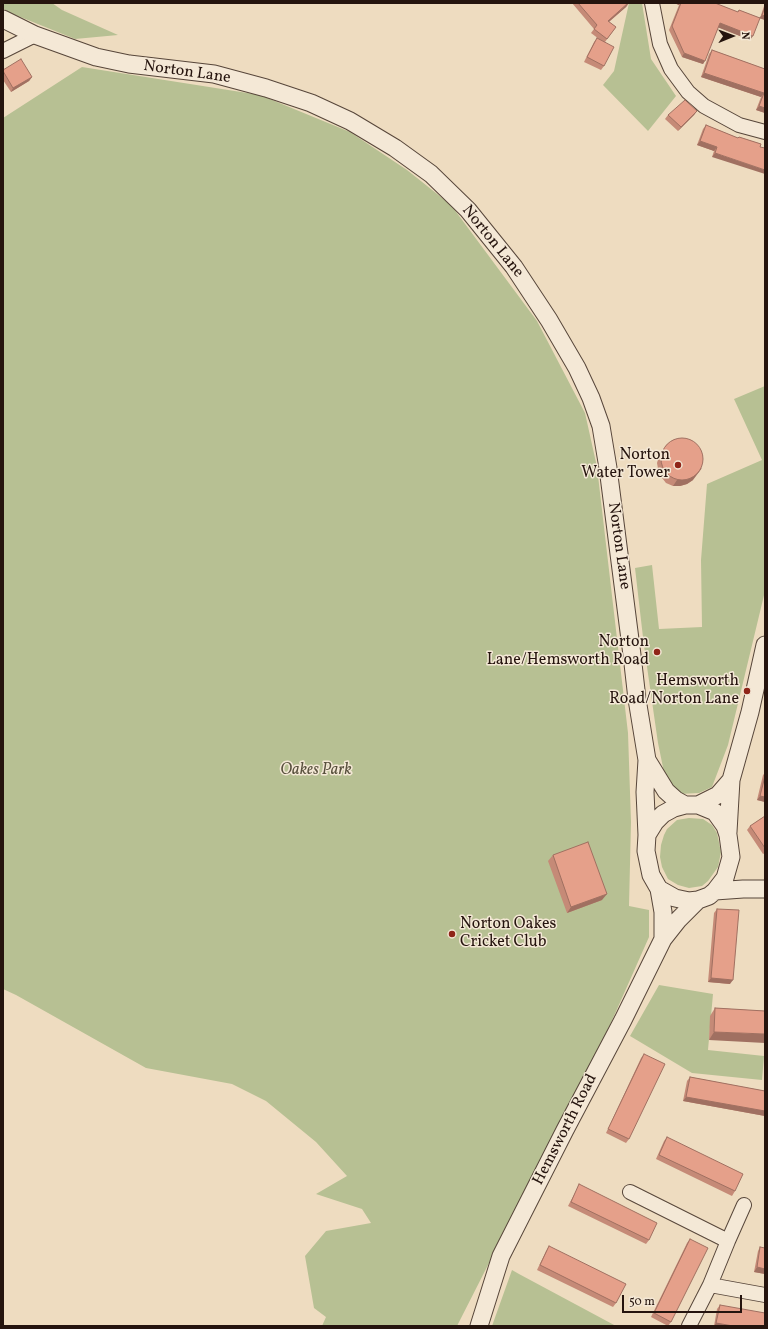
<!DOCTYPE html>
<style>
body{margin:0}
#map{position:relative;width:768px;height:1329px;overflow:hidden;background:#eedcc0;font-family:Vollkorn,serif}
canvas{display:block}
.frame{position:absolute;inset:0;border:4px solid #25140e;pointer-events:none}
.north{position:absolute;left:712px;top:16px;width:40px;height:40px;-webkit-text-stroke:3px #f4e8d6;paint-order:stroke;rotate:89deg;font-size:11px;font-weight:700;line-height:16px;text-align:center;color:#25140e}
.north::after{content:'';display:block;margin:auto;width:14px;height:18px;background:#25140e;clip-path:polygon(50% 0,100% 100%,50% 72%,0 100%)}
.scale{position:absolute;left:622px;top:1295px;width:120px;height:18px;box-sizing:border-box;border:2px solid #25140e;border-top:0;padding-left:5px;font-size:12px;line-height:14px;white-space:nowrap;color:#25140e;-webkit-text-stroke:3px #f4e8d6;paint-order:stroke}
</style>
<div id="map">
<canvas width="768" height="1329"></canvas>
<div class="frame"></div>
<div class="north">N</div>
<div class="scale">50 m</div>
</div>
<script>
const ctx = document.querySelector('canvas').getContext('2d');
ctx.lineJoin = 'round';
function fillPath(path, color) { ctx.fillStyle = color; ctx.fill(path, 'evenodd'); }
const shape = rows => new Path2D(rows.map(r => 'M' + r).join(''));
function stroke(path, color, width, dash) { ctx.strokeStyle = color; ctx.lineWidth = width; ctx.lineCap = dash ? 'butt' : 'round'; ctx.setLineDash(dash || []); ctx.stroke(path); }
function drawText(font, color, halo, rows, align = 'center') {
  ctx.font = font + ' Vollkorn,serif'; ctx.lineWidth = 3; ctx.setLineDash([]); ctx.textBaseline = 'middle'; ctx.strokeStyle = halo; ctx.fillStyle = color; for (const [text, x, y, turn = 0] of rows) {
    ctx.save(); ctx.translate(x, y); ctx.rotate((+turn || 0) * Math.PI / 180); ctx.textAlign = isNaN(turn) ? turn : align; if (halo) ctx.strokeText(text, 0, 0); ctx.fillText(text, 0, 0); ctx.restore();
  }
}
const green = shape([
 [3,3,52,3,62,10,118,35,75,39,8,12,3,8],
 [629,3,642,3,651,59,676,96,648,131,603,85,614,71],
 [82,67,260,95,350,132,407,170,451,205,537,321,585,413,597,467,628,733,631,822,629,906,649,910,649,937,610,1025,457,1326,322,1326,326,1317,314,1308,305,1256,326,1231,371,1223,362,1209,316,1194,347,1176,316,1142,266,1101,232,1084,146,1068,16,995,3,989,3,118],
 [765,386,765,591,728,745,712,787,699,793,679,794,665,777,658,743,644,646,635,568,652,565,659,629,702,627,701,560,707,484,762,460,734,399],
 [689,818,703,819,712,825,717,833,721,852,718,867,708,881,702,886,689,888,678,885,668,879,662,867,660,857,661,845,664,835,667,829,677,820],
 [659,985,713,994,708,1050,764,1056,762,1080,692,1073,630,1036],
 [512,1270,519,1274,616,1326,492,1326]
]);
const minor = shape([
 [652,3,660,44,671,69,688,92,704,106,739,125,765,132],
 [3,51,35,35],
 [630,1192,728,1241],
 [710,1285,765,1295],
 [689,1326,710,1285,728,1241,744,1205]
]);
const tertiary = shape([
 [3,19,35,35,96,57,129,64,214,74,266,88,311,103,350,121,395,148,431,174,468,210,514,267,549,320,577,368,591,398,601,426,608,468,632,655,637,699,647,760,645,792,647,835],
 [647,760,666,791,676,800,685,805],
 [685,805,698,805,715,812,725,826,728,835,731,857,725,878,715,891,709,896,698,900,689,901,675,898,659,889,651,875,646,851,647,835,655,822,663,814,674,808,685,805],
 [698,805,718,795,731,780],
 [728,832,731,780,750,712,765,645],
 [659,889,663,912,663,939],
 [715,891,743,889,765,889],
 [479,1326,501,1256,565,1130,623,1020,663,939,678,920,698,900]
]);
const wall = shape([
 [572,3,629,3,626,7,609,22,616,27,605,42,604,66,601,70,584,62,594,42,597,38,599,39,591,33,594,29],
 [674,3,714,3,738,12,739,10,760,18,765,3,765,20,759,18,750,40,718,27,703,64,682,57,669,30,679,5],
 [712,50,765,69,765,113,756,110,761,97,701,77,709,54],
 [3,70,32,77,29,81,11,92,3,80],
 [697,111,694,115,678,131,665,119,668,115],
 [706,125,738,138,739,137,761,144,712,157,714,151,697,145,703,129],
 [667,444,693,480,687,484,680,486,673,486,666,483,659,474,657,463,659,456],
 [765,773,765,802,757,800,763,775],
 [765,816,765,853,763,854,747,830,750,826],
 [553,855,602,900,567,913,548,861],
 [717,909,730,984,708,982,714,913],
 [715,1008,765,1011,709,1040,710,1016],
 [644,1054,629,1139,626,1143,606,1133,641,1058],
 [690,1077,765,1091,765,1116,683,1101,687,1081],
 [667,1137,735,1191,732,1196,656,1159,664,1141],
 [579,1184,649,1240,646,1244,568,1206,577,1189],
 [690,1239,671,1322,668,1326,651,1317,687,1243],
 [549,1246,616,1303,613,1307,537,1270,546,1251],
 [760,1247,765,1274,754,1272,758,1251],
 [720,1305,765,1326,714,1326,717,1309]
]);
const shadedWall = shape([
 [629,3,626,7,605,25,608,21],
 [674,3,680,3,679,5],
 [762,15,765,16,765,20,759,18],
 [720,23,753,36,750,40,717,27],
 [684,53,705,61,703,64,682,57],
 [704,73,764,93,761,97,701,77],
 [32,77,29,81,11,92,13,88],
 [759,106,765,108,765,113,756,110],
 [697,111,694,115,678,131,681,127],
 [700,141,717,147,714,151,697,145],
 [715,153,765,170,765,174,712,157],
 [702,468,693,480,687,484,680,486,673,486,677,480],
 [760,796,765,797,765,802,757,800],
 [607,894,602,900,567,913,571,907],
 [711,978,733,980,730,984,708,982],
 [714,1032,765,1034,765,1043,709,1040],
 [686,1097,765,1111,765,1116,683,1101],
 [757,1267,765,1269,765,1274,754,1272],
 [716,1323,733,1326,714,1326]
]);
const building = shape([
 [578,3,628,3,608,21,616,27,607,39,594,29,597,25,578,3],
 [681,3,715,3,738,12,739,10,760,18,753,36,720,23,705,61,684,53,672,26,681,3],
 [765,7,765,16,762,15,765,7],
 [597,38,614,47,604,66,587,57,597,38],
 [712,50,765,69,765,108,759,106,764,93,704,73,712,50],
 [21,59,32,77,13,88,3,71,3,70,21,59],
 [685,100,697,111,681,127,668,115,685,100],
 [706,125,738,138,739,137,761,144,760,147,765,148,765,170,715,153,717,147,700,141,706,125],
 '661 459a21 21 0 1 1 42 0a21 21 0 1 1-42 0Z',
 [765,776,765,797,760,796,765,776],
 [765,816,765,848,750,826,765,816],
 [588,842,607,894,571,907,553,855,588,842],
 [717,909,739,910,733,980,711,978,717,909],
 [715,1008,765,1011,765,1034,714,1032,715,1008],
 [644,1054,665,1064,629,1139,608,1129,644,1054],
 [690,1077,765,1091,765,1111,686,1097,690,1077],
 [667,1137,743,1174,735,1191,659,1155,667,1137],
 [579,1184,657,1223,649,1240,571,1202,579,1184],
 [690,1239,708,1248,671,1322,654,1313,690,1239],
 [549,1246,626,1284,616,1303,540,1265,549,1246],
 [760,1247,765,1248,765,1269,757,1267,760,1247],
 [720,1305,765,1313,765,1326,733,1326,716,1323,720,1305]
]);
const markers = [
 [678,465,4,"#8f2418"],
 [657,652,4,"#8f2418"],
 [747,691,4,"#8f2418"],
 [452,934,4,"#8f2418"]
];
const streetNames = [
 ["Norton Lane",187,73,8],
 ["Norton Lane",492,242,51],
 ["Norton Lane",618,546,82],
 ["Hemsworth Road",566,1130,-63]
];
const poiNames = [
 ["Norton",670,456],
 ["Water Tower",670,474],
 ["Norton",649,643],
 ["Lane/Hemsworth Road",649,661],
 ["Hemsworth",739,682],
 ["Road/Norton Lane",739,700],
 ["Norton Oakes",460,925,"left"],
 ["Cricket Club",460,943,"left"]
];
const parkNames = [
 ["Oakes Park",316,771]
];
fillPath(green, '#b7c093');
stroke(minor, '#57463a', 16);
stroke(tertiary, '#57463a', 19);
stroke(minor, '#f4e8d6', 14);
stroke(tertiary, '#f4e8d6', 17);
fillPath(wall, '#c58a77');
fillPath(shadedWall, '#a07061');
fillPath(building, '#e5a08a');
stroke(building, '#a07061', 1);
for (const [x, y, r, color] of markers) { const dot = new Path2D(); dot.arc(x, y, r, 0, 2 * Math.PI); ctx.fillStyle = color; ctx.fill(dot); stroke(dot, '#f4e8d6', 1.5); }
drawText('16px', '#25140e', '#f4e8d6', streetNames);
drawText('16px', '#25140e', '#f4e8d6', poiNames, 'right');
drawText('italic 16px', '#58503d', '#f4e8d6', parkNames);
</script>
